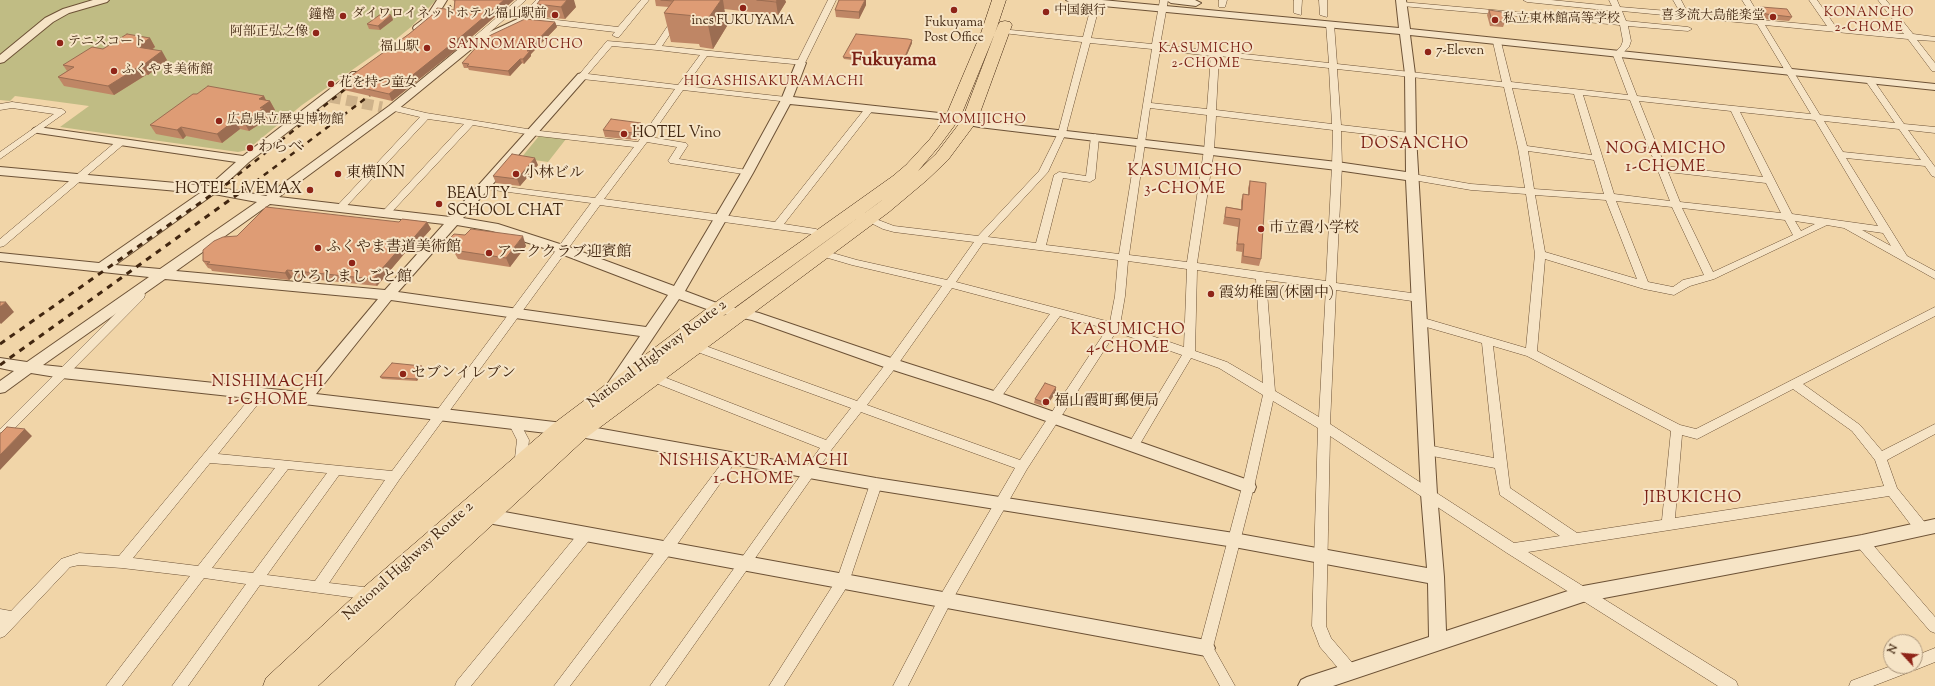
<!DOCTYPE html>
<meta charset="utf-8">
<style>
body{margin:0}
#map{position:relative;width:1935px;height:686px;overflow:hidden;background:#f1d5a8;font-family:"Sorts Mill Goudy",serif}
canvas{display:block}
.north{position:absolute;left:1883px;top:634px;width:40px;height:40px;box-sizing:border-box;background:#f6e4c6;border:1px solid #ae987d;border-radius:50%;rotate:296deg;font-size:11px;font-weight:700;line-height:16px;text-align:center;color:#412610}
.north::after{content:'';display:block;margin:auto;width:14px;height:18px;background:#8f2418;clip-path:polygon(50% 0,100% 100%,50% 72%,0 100%)}
</style>
<div id="map">
<canvas width="1935" height="686"></canvas>
<div class="north">N</div>
</div>
<script>
const ctx = document.querySelector('canvas').getContext('2d');
ctx.lineJoin = 'round';
function fillPath(path, color) { ctx.fillStyle = color; ctx.fill(path, 'evenodd'); }
const shape = rows => new Path2D(rows.map(r => 'M' + r).join(''));
function stroke(path, color, width, dash) { ctx.strokeStyle = color; ctx.lineWidth = width; ctx.lineCap = dash ? 'butt' : 'round'; ctx.setLineDash(dash || []); ctx.stroke(path); }
function drawText(font, color, halo, rows, align = 'center') {
  ctx.font = font + ' "Sorts Mill Goudy","Noto Serif JP",serif'; ctx.lineWidth = 4; ctx.setLineDash([]); ctx.textBaseline = 'middle'; ctx.strokeStyle = halo; ctx.fillStyle = color; for (const [text, x, y, turn = 0] of rows) {
    ctx.save(); ctx.translate(x, y); ctx.rotate((+turn || 0) * Math.PI / 180); ctx.textAlign = isNaN(turn) ? turn : align; if (halo) ctx.strokeText(text, 0, 0); ctx.fillText(text, 0, 0); ctx.restore();
  }
}
const green = shape([
 [0,0,436,0,411,27,395,40,302,105,247,150,238,152,60,127,89,106,15,96,10,101,0,100],
 [539,136,566,139,548,162,521,158]
]);
const tertiaryTunnel = shape([
 [330,97,382,107]
]);
const minor = shape([
 [517,0,526,0,473,47,467,47,467,43,517,0],
 [536,0,544,0,530,17,618,27,641,0,649,0,619,37,616,37,612,35,615,32,521,21,521,17,536,0],
 [685,0,693,0,662,46,798,60,828,0,836,0,804,65,707,56,686,86,786,97,789,98,789,102,683,90,650,137,686,143,688,145,679,159,747,170,750,171,752,173,750,175,670,163,668,161,677,147,647,142,604,199,775,222,867,106,873,106,873,110,784,224,816,229,826,234,827,236,826,238,818,238,811,234,600,205,399,480,329,583,372,588,377,590,379,594,377,598,372,600,260,585,188,686,172,686,246,584,204,578,122,686,106,686,190,576,122,568,79,565,70,567,5,636,0,638,0,609,11,611,61,559,79,553,119,556,256,391,260,390,264,391,266,394,218,454,392,471,591,203,486,189,481,186,483,184,595,198,634,147,538,136,473,125,389,215,383,215,381,213,383,211,464,124,428,119,342,211,336,211,334,209,336,207,420,117,390,110,389,108,393,105,426,113,540,131,638,142,675,89,582,79,578,76,607,41,655,45,685,0],
 [612,46,657,50,700,55,678,85,588,74,612,46],
 [210,463,275,468,198,566,133,558,210,463],
 [288,469,327,473,253,573,212,568,288,469],
 [339,475,385,480,315,581,267,575,339,475],
 [1160,0,1168,0,1160,45,1329,63,1326,24,1330,22,1334,24,1337,64,1502,82,1493,42,1497,40,1501,42,1511,82,1628,95,1613,55,1621,46,1623,41,1620,25,1402,6,1398,4,1402,2,1618,21,1614,11,1527,2,1523,0,1551,0,1612,6,1609,0,1617,0,1620,7,1680,12,1673,0,1681,0,1688,13,1754,19,1742,0,1750,0,1762,20,1827,26,1809,0,1817,0,1836,27,1904,34,1878,0,1886,0,1913,34,1935,37,1935,41,1917,40,1935,63,1935,71,1932,71,1908,39,1765,25,1820,115,1895,123,1865,80,1869,77,1872,78,1904,124,1935,127,1935,133,1908,130,1935,167,1935,177,1932,176,1925,166,1846,158,1907,256,1935,271,1935,279,1844,228,1827,225,1714,279,1690,286,1674,295,1644,289,1545,259,1537,351,1680,425,1696,429,1935,307,1935,316,1803,384,1860,425,1882,451,1935,424,1935,434,1887,460,1897,488,1927,525,1928,529,1927,533,1922,534,1917,533,1889,496,1528,552,1736,681,1738,686,1718,686,1507,553,1330,436,1326,626,1331,638,1355,666,1357,671,1355,676,1350,678,1345,676,1320,647,1312,626,1318,428,1273,401,1254,487,1213,647,1235,686,1220,686,1199,648,1242,487,1263,395,1219,368,1191,358,1137,449,1133,451,1129,449,1127,446,1129,443,1182,355,1116,332,1027,469,950,604,908,686,893,686,940,596,1015,468,861,412,832,449,665,686,650,686,820,448,648,380,646,377,648,374,656,374,826,440,851,408,692,350,690,347,692,344,700,344,857,401,888,361,942,286,852,265,818,255,817,253,818,251,822,250,857,260,947,280,974,242,894,232,883,229,863,219,868,216,894,226,978,236,1039,171,1058,133,1082,42,1003,33,1000,33,1000,29,1083,37,1092,3,1096,1,1100,3,1091,38,1152,44,1160,0],
 [1622,11,1757,24,1811,114,1637,96,1621,55,1629,47,1631,41,1628,26,1688,31,1692,29,1688,27,1626,21,1622,11],
 [1090,43,1152,49,1119,254,1046,245,1063,178,1090,182,1095,179,1099,137,1095,134,1091,137,1086,176,1059,172,1054,175,1036,243,988,237,1048,172,1066,133,1090,43],
 [1160,50,1211,56,1207,109,1151,103,1160,50],
 [1219,56,1329,68,1332,124,1216,110,1219,56],
 [1337,69,1504,87,1518,148,1525,188,1471,184,1413,174,1408,177,1413,180,1471,190,1526,194,1535,254,1526,348,1420,317,1416,318,1415,321,1416,324,1482,343,1494,458,1427,445,1423,447,1421,450,1423,453,1427,455,1495,468,1500,495,1560,536,1514,543,1330,424,1336,290,1419,302,1424,298,1419,294,1336,283,1342,166,1341,131,1410,139,1414,136,1410,133,1341,125,1337,69],
 [1512,88,1574,94,1592,155,1527,146,1512,88],
 [1583,95,1630,100,1670,201,1614,194,1583,95],
 [1639,101,1731,111,1763,177,1665,166,1639,101],
 [1150,108,1207,115,1204,150,1187,262,1129,255,1150,108],
 [1740,112,1815,120,1878,226,1792,214,1740,112],
 [1216,116,1333,130,1332,166,1326,281,1197,263,1214,150,1216,116],
 [1824,121,1899,129,1921,160,1843,152,1824,121],
 [1528,151,1594,160,1604,194,1534,189,1528,151],
 [1668,172,1766,183,1781,213,1680,202,1668,172],
 [1535,195,1606,200,1637,279,1545,252,1535,195],
 [1616,201,1672,207,1704,275,1683,280,1673,287,1648,282,1616,201],
 [1682,208,1785,220,1793,235,1713,272,1682,208],
 [1795,221,1815,224,1801,231,1795,221],
 [1862,230,1883,233,1891,246,1862,230],
 [983,243,1118,260,1115,296,1110,322,956,282,983,243],
 [1128,261,1187,269,1184,347,1120,325,1125,296,1128,261],
 [1197,270,1256,279,1263,383,1227,362,1195,351,1197,270],
 [1266,280,1326,288,1319,417,1275,391,1266,280],
 [952,288,1050,314,991,394,989,397,991,400,995,401,999,400,1060,316,1107,329,1020,460,867,405,896,367,952,288],
 [1493,346,1527,356,1671,431,1662,520,1577,533,1510,488,1493,346],
 [1793,389,1852,431,1875,460,1884,486,1675,518,1682,435,1697,439,1701,437,1793,389],
 [1219,0,1227,0,1225,7,1219,7,1219,0],
 [1294,0,1302,0,1301,15,1294,13,1294,0],
 [1319,0,1327,0,1327,17,1320,15,1319,0],
 [12,102,62,109,66,112,0,159,0,152,54,114,12,108,0,110,0,104,12,102],
 [121,139,126,142,124,144,4,246,0,247,0,239,118,140,121,139],
 [135,289,144,292,145,295,144,298,4,439,0,441,0,429,133,296,130,293,135,289],
 [515,419,519,421,529,440,527,458,522,467,518,469,514,467,512,464,515,458,517,440,509,424,511,421,515,419],
 [732,453,736,455,738,458,736,461,671,553,570,686,554,686,728,455,732,453],
 [876,479,880,480,882,484,848,585,784,686,769,686,837,579,870,484,872,480,876,479],
 [586,529,591,530,592,534,591,538,471,686,455,686,457,681,581,530,586,529],
 [1862,536,1867,538,1935,617,1935,633,1930,631,1857,546,1856,542,1857,538,1862,536],
 [1935,648,1935,662,1915,670,1913,669,1912,671,1873,686,1849,686,1851,681,1891,666,1915,666,1915,656,1935,648]
]);
const tertiary = shape([
 [93,0,109,0,107,2,69,13,53,22,4,62,0,63,0,55,45,18,63,9,93,0],
 [437,0,447,0,434,21,422,30,414,30,413,28,414,26,426,17,437,0],
 [1066,0,1102,0,1399,28,1396,0,1406,0,1410,29,1935,84,1935,90,1410,35,1415,74,1416,136,1437,494,1444,577,1446,631,1583,586,1862,535,1935,519,1935,533,1862,549,1583,602,1333,686,1298,686,1301,680,1307,677,1429,637,1428,583,1234,547,876,490,580,437,304,404,62,378,31,373,5,392,0,393,0,381,14,371,0,368,0,358,27,362,149,277,0,261,0,253,99,263,200,193,0,175,0,167,209,186,236,162,38,133,34,132,32,130,34,128,38,127,243,156,352,72,360,72,361,74,360,76,249,162,221,188,266,196,389,106,466,43,524,16,528,17,529,19,528,21,474,47,397,110,279,197,450,217,578,74,582,73,586,74,587,76,586,78,463,218,498,224,566,246,674,286,741,173,781,100,796,63,801,60,806,63,793,97,939,113,979,121,1337,162,1406,172,1405,74,1400,34,1071,3,1066,0],
 [790,104,939,119,979,127,1337,170,1406,180,1421,494,1427,568,1234,533,876,478,580,425,316,394,391,300,640,336,606,386,608,390,613,391,618,390,679,299,715,312,752,320,887,368,990,401,1248,493,1254,492,1256,487,1254,482,1000,393,897,360,759,313,722,305,685,291,753,173,790,104],
 [214,194,257,202,160,269,115,265,214,194],
 [270,204,444,224,385,290,176,271,270,204],
 [457,225,492,231,556,252,668,295,646,327,398,292,457,225],
 [165,279,378,299,300,392,43,365,165,279],
 [1166,0,1195,0,1201,3,1196,6,1171,3,1166,0],
 [488,509,1206,640,1212,642,1215,648,1212,654,1206,656,488,523,482,521,480,516,482,511,488,509]
]);
const trunk = shape([
 [992,0,1006,0,995,33,960,118,940,145,918,171,936,154,962,120,998,25,1000,22,1005,21,1010,22,1012,25,977,121,948,160,927,180,889,212,587,437,318,686,263,686,266,678,364,587,553,424,713,304,893,176,906,165,930,139,945,118,981,33,992,0],
 [885,198,877,204,723,316,727,314,885,198]
]);
const railFar1 = shape([
 [438,16,458,0],
 [229,182,353,83],
 [255,182,378,89]
]);
const rail = shape([
 [0,344,231,181],
 [0,365,256,181]
]);
const wall = shape([
 [452,0,514,0,467,41,392,101,344,90,341,83,409,34,454,10,455,1],
 [655,0,785,0,786,2,778,15,724,9,727,26,713,49,700,47,699,44,671,42,664,13,669,7,656,6],
 [537,4,576,7,565,19,541,17],
 [866,5,859,19,836,17,835,10],
 [1761,7,1792,17,1789,21,1763,19,1759,12],
 [1489,10,1505,22,1503,27,1490,26,1487,15],
 [391,15,393,20,380,30,369,29,367,24],
 [555,22,557,27,531,54,531,56,524,64,522,63,510,76,469,70,468,68,464,68,462,63],
 [150,38,155,47,152,50,167,60,148,75,146,75,114,95,64,86,58,77,67,71,63,65,103,49],
 [912,43,902,66,844,59,843,57],
 [197,94,264,96,266,100,270,101,275,110,268,115,269,118,249,131,240,129,222,143,186,136,183,139,156,134,150,125],
 [603,130,643,130,636,140,605,137],
 [538,165,520,186,496,183,493,176],
 [1250,181,1261,259,1259,266,1241,263,1242,252,1236,251,1238,227,1223,224,1226,207,1241,209,1241,201,1243,194,1248,195,1248,188],
 [399,222,427,222,431,229,414,248,410,247,377,286,292,277,289,280,212,271,211,269,208,268,203,261,237,236],
 [446,242,526,246,510,267,458,259,454,252,451,252],
 [423,369,417,381,382,379,380,377],
 [1056,392,1046,407,1034,403,1035,399]
]);
const shadedWall = shape([
 [504,0,514,0,467,41,392,101,389,94],
 [567,0,574,0,576,7,565,19,561,7],
 [721,0,723,0,727,26,713,49,707,20],
 [777,0,785,0,786,2,778,15,776,2],
 [865,0,866,0,866,5,859,19,859,12],
 [391,15,393,20,380,30,378,26],
 [555,22,557,27,531,54,531,56,524,64,523,59,527,51],
 [150,38,155,47,142,56,137,47],
 [912,40,912,43,902,66,902,64],
 [162,51,167,60,148,75,142,66],
 [520,59,522,63,510,76,508,71],
 [140,66,146,75,114,95,108,86],
 [264,96,267,103,270,101,275,110,268,115,269,118,249,131,244,122,259,99],
 [235,120,240,129,222,143,217,134],
 [641,123,643,130,636,140,634,133],
 [181,127,186,136,183,139,177,130],
 [535,158,538,165,520,186,517,179],
 [427,222,431,229,414,248,411,241],
 [523,236,526,246,510,267,506,258],
 [407,240,410,247,377,286,373,279],
 [287,270,292,277,289,280,285,273],
 [6,302,14,312,1,324,0,323,0,307],
 [422,366,423,369,417,381,416,379],
 [1056,387,1056,392,1046,407,1046,403],
 [25,429,32,436,0,470,0,455]
]);
const building = shape([
 [455,0,504,0,464,34,389,94,341,83,409,34,432,15,437,8,454,10,455,0],
 [540,0,567,0,561,7,537,4,540,0],
 [661,0,674,0,673,1,661,0],
 [674,0,721,0,707,20,694,19,696,16,664,13,674,0],
 [757,0,777,0,776,2,757,0],
 [839,0,865,0,859,12,835,10,839,0],
 [1761,7,1787,9,1792,17,1766,14,1761,7],
 [1489,10,1502,12,1505,22,1492,21,1489,10],
 [381,14,391,15,378,26,367,24,381,14],
 [525,19,555,22,527,51,530,51,523,59,520,59,508,71,467,66,469,64,462,63,481,42,491,35,525,19],
 [127,34,150,38,137,47,162,51,142,66,140,66,108,86,58,77,74,67,63,65,92,47,103,49,127,34],
 [856,34,908,39,912,40,902,64,843,57,856,34],
 [208,86,264,96,259,99,270,101,260,108,264,108,244,122,235,120,217,134,181,127,177,130,150,125,193,94,197,94,208,86],
 [611,119,641,123,634,133,603,130,611,119],
 [512,154,535,158,517,179,493,176,512,154],
 [1250,181,1266,183,1261,259,1243,256,1244,244,1237,244,1240,219,1225,217,1226,207,1242,210,1243,194,1249,195,1250,181],
 [266,207,399,222,402,219,427,222,411,241,407,240,373,279,287,270,285,273,207,264,210,262,203,261,203,250,214,241,223,237,237,236,266,207],
 [471,229,523,236,506,258,453,250,458,244,446,242,454,234,465,235,471,229],
 [0,302,6,302,0,307,0,302],
 [392,363,422,366,416,379,380,377,392,363],
 [1045,383,1056,387,1046,403,1035,399,1045,383],
 [7,427,25,429,0,455,0,433,1,433,7,427]
]);
const markers = [
 [743,8,4,"#8f2418"],
 [954,10,4,"#8f2418"],
 [1046,12,4,"#8f2418"],
 [555,15,4,"#8f2418"],
 [343,16,4,"#8f2418"],
 [1773,17,4,"#8f2418"],
 [1495,20,4,"#8f2418"],
 [316,33,4,"#8f2418"],
 [60,43,4,"#8f2418"],
 [427,48,4,"#8f2418"],
 [1428,52,4,"#8f2418"],
 [114,71,4,"#8f2418"],
 [331,84,4,"#8f2418"],
 [219,121,4,"#8f2418"],
 [624,134,4,"#8f2418"],
 [250,148,4,"#8f2418"],
 [338,174,4,"#8f2418"],
 [516,174,4,"#8f2418"],
 [310,190,4,"#8f2418"],
 [439,204,4,"#8f2418"],
 [1261,229,4,"#8f2418"],
 [318,248,4,"#8f2418"],
 [489,253,4,"#8f2418"],
 [352,263,4,"#8f2418"],
 [1211,294,4,"#8f2418"],
 [403,374,4,"#8f2418"],
 [1046,402,4,"#8f2418"]
];
const farPoinames = [
 ["中国銀行",1054,12],
 ["ダイワロイネットホテル福山駅前",547,15,"right"],
 ["鐘櫓",335,16,"right"],
 ["喜多流大島能楽堂",1765,17,"right"],
 ["私立東林館高等学校",1503,20],
 ["ines FUKUYAMA",743,22,"center"],
 ["Fukuyama",954,24,"center"],
 ["Post Office",954,39,"center"],
 ["阿部正弘之像",308,33,"right"],
 ["テニスコート",68,43],
 ["福山駅",419,48,"right"],
 ["7-Eleven",1436,52],
 ["ふくやま美術館",122,71],
 ["花を持つ童女",339,84],
 ["広島県立歴史博物館",227,121]
];
const farNeighbourhoodnames = [
 ["KONANCHO",1869,14],
 ["2-CHOME",1869,29],
 ["SANNOMARUCHO",516,46],
 ["KASUMICHO",1206,50],
 ["2-CHOME",1206,65],
 ["HIGASHISAKURAMACHI",774,83],
 ["MOMIJICHO",983,121]
];
const poiNames = [
 ["HOTEL Vino",632,134],
 ["わらべ",258,148],
 ["東横INN",346,174],
 ["小林ビル",524,174],
 ["HOTEL LiVEMAX",302,190,"right"],
 ["BEAUTY",447,195],
 ["SCHOOL CHAT",447,212],
 ["市立霞小学校",1269,229],
 ["ふくやま書道美術館",326,248],
 ["アーククラブ迎賓館",497,253],
 ["ひろしましごと館",352,278,"center"],
 ["霞幼稚園(休園中)",1219,294],
 ["セブンイレブン",411,374],
 ["福山霞町郵便局",1054,402]
];
const streetNames = [
 ["National Highway Route 2",658,355,-37],
 ["National Highway Route 2",409,562,-42]
];
const neighbourhoodNames = [
 ["DOSANCHO",1415,145],
 ["NOGAMICHO",1666,150],
 ["1-CHOME",1666,168],
 ["KASUMICHO",1185,172],
 ["3-CHOME",1185,190],
 ["KASUMICHO",1128,331],
 ["4-CHOME",1128,349],
 ["NISHIMACHI",268,383],
 ["1-CHOME",268,401],
 ["NISHISAKURAMACHI",754,462],
 ["1-CHOME",754,480],
 ["JIBUKICHO",1693,499]
];
const farTownnames = [
 ["Fukuyama",894,62]
];
fillPath(green, '#c0bc84');
stroke(tertiaryTunnel, '#ceb28a', 11, [11, 5.5]);
stroke(minor, '#6d5236', 1);
stroke(tertiary, '#6d5236', 2);
stroke(trunk, '#412610', 1);
fillPath(minor, '#f6e4c6');
fillPath(tertiary, '#f6e4c6');
fillPath(trunk, '#f1d5a8');
stroke(railFar1, '#412610', 2.5, [5.5, 5.5]);
stroke(rail, '#412610', 3, [6, 6]);
fillPath(wall, '#bf8665');
fillPath(shadedWall, '#9b6d52');
fillPath(building, '#de9c75');
stroke(building, '#9b6d52', 1);
for (const [x, y, r, color] of markers) { const dot = new Path2D(); dot.arc(x, y, r, 0, 2 * Math.PI); ctx.fillStyle = color; ctx.fill(dot); stroke(dot, '#f6e4c6', 1.5); }
drawText('13px', '#412610', '#f6e4c6', farPoinames, 'left');
ctx.letterSpacing = '1px';
drawText('13px', '#7a1f14', '#f6e4c6', farNeighbourhoodnames);
ctx.letterSpacing = '0px';
drawText('15px', '#412610', '#f6e4c6', poiNames, 'left');
drawText('15px', '#412610', '#f6e4c6', streetNames);
ctx.letterSpacing = '1px';
drawText('16px', '#7a1f14', '#f6e4c6', neighbourhoodNames);
ctx.letterSpacing = '0px';
drawText('bold 19px', '#7a1f14', '#f6e4c6', farTownnames);
</script>
